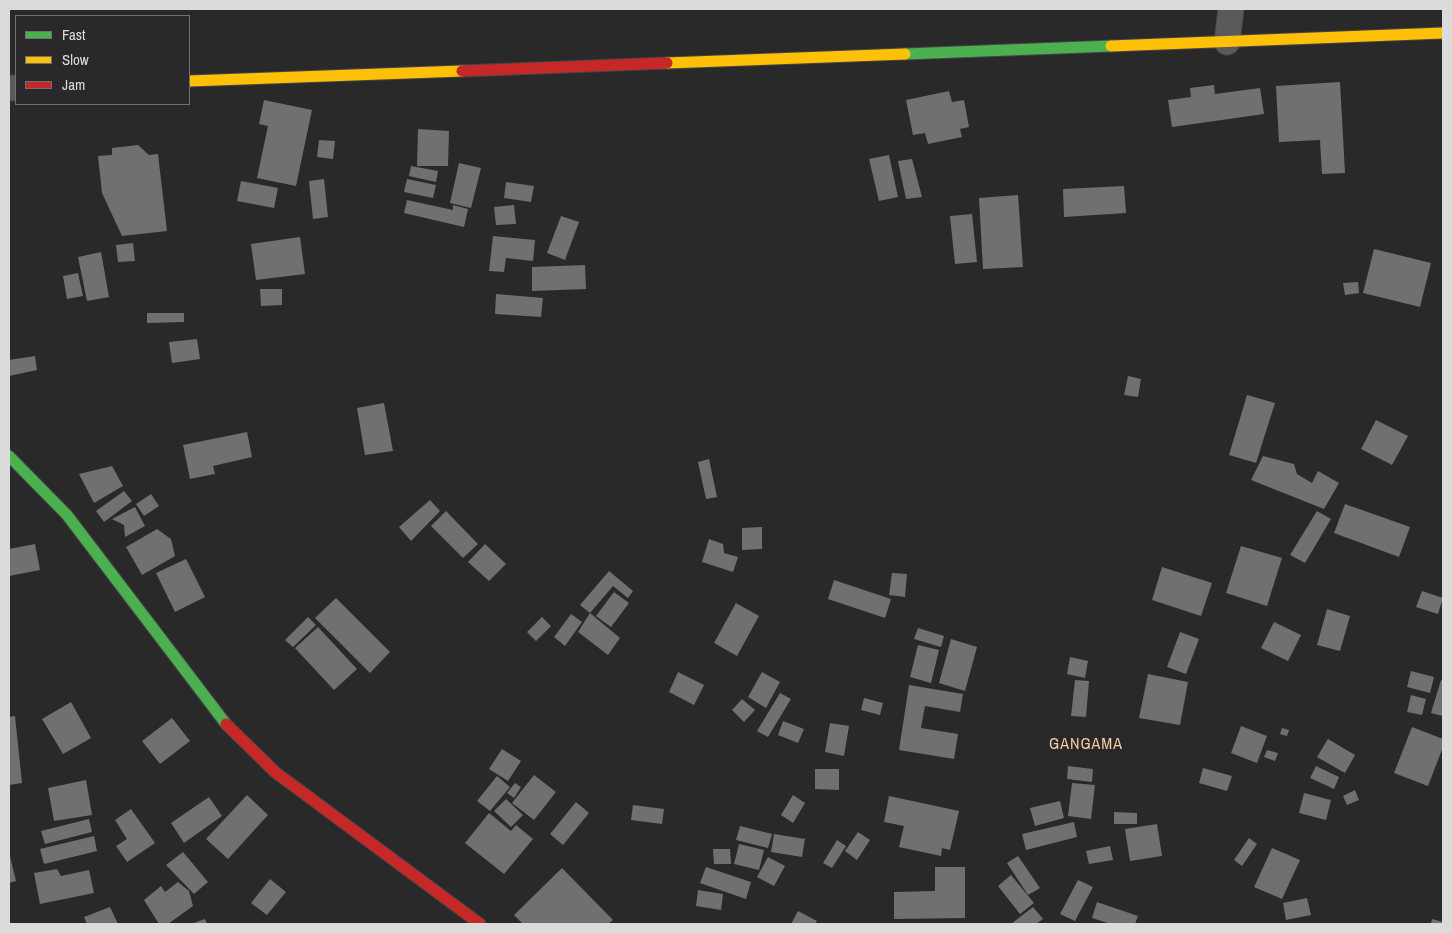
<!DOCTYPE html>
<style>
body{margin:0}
#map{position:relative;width:1452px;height:933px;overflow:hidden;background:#292929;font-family:"Archivo Narrow",sans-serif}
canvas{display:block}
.frame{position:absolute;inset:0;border:10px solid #dcdbdc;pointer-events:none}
.legend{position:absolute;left:15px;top:15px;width:175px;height:90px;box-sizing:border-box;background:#2a282a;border:1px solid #717071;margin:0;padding:6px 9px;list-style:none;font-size:15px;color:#dcdbdc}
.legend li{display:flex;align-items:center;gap:10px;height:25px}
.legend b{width:25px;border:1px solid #717071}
</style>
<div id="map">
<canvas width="1452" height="933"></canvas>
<div class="frame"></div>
<ul class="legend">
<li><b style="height:6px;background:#4caf50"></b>Fast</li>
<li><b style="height:6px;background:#ffc107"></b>Slow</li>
<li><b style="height:6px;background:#c62828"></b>Jam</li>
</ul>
</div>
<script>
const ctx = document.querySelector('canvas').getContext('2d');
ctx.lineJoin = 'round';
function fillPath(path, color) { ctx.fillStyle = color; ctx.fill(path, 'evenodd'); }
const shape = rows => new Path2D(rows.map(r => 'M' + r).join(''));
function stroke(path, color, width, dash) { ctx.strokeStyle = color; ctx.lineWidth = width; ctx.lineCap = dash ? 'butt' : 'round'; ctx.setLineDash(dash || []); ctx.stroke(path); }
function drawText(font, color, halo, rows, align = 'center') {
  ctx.font = font + ' "Archivo Narrow",sans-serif'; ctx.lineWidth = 5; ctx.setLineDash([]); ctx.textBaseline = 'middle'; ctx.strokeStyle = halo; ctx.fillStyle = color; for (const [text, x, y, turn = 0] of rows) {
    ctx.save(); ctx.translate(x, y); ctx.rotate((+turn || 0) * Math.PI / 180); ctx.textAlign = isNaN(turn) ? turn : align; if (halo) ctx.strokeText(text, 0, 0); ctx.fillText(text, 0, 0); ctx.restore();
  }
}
const building = shape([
 [1340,82,1345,173,1322,174,1320,140,1279,142,1276,86],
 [1214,85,1215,94,1260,88,1264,114,1172,127,1168,100,1191,97,1190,88],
 [949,91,952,102,964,100,969,127,960,129,962,137,928,144,925,133,913,135,906,100],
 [264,100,312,110,296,186,257,178,268,126,259,124],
 [418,129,449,131,448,166,417,166],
 [319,140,335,141,333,159,317,157],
 [138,145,149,155,158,154,167,231,122,236,102,193,98,156,112,155,112,148],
 [889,155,898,197,879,201,869,159],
 [912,159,922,197,906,199,898,161],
 [459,163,481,168,471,208,450,203],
 [411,166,438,171,436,182,409,176],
 [324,179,328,217,313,219,309,181],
 [407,179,436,185,433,198,404,192],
 [241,181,278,188,274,208,237,201],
 [506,182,534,186,531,202,504,198],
 [1124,186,1126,213,1064,217,1063,189],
 [1018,195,1023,267,983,269,979,198],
 [407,200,453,210,453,205,468,209,464,227,404,213],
 [514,205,516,224,496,225,494,207],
 [972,214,977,262,955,264,950,216],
 [561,216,579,222,565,260,547,253],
 [493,236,535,240,533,261,506,258,504,272,489,271],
 [300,237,305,274,256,280,251,244],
 [133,243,135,261,118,262,116,245],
 [1374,249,1431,263,1420,307,1363,293],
 [101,252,109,297,87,301,78,257],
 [585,265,586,289,532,291,532,267],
 [78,273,83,296,67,299,63,276],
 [1358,282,1359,293,1345,295,1343,283],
 [260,289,282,289,282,305,261,306],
 [496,294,543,298,541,317,495,314],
 [147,313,184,313,184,322,147,323],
 [197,339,200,359,172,363,169,342],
 [35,356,37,370,9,376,9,360],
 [1128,376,1141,379,1138,397,1124,395],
 [1247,395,1275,403,1256,463,1229,455],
 [384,403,393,451,365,455,357,408],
 [1376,420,1408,436,1392,465,1361,449],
 [247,432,252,457,213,466,215,474,190,479,183,445],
 [1263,456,1294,464,1297,474,1312,483,1318,471,1339,483,1324,509,1251,480],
 [709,459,717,497,706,499,698,462],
 [112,466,123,486,94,503,79,474],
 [124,491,132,501,104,522,96,511],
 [151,494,159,506,144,516,136,504],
 [430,500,440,511,411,541,399,527],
 [1345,504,1410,527,1399,557,1334,533],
 [135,507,145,526,125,537,124,525,112,519],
 [446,511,478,544,463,558,431,526],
 [1317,511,1331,519,1305,563,1290,555],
 [762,527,762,549,742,550,742,528],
 [157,529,171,539,175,556,142,575,126,547],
 [709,539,723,544,724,553,738,557,733,572,702,562],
 [35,544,40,570,9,576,9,549],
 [485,544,506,564,489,581,468,562],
 [1241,546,1282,558,1267,606,1226,593],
 [186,559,205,597,175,612,156,573],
 [1162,567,1212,583,1201,616,1152,600],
 [609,571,633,591,628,598,613,586,590,613,580,605],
 [892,573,907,574,905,597,889,595],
 [834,580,891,599,885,618,828,599],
 [1422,591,1443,598,1438,614,1416,607],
 [614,592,629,603,611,627,596,616],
 [336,598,390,652,370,673,315,618],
 [736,603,759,616,737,656,714,643],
 [1327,609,1350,616,1340,651,1317,645],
 [590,613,620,638,608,655,578,632],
 [571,614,582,622,565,646,554,637],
 [308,617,316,625,293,647,285,640],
 [542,617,551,626,536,641,527,632],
 [1274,622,1301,635,1288,661,1261,648],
 [318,627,357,669,334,690,295,648],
 [918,628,944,636,941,647,914,639],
 [1180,632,1199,639,1186,674,1167,667],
 [951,639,977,647,965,691,939,683],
 [918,645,939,650,931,683,910,677],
 [1070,657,1088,661,1085,678,1067,674],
 [1411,671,1434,677,1430,693,1407,687],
 [678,672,704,685,694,705,669,692],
 [762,672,780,682,766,708,748,697],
 [1148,674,1188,682,1180,725,1139,718],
 [1075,680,1089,681,1086,717,1071,716],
 [1441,680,1443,681,1443,716,1431,713],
 [909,685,963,694,960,712,925,706,921,728,958,734,954,759,899,750],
 [780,693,791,699,768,737,757,731],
 [1411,695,1426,699,1422,715,1407,712],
 [864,698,883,703,880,715,861,710],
 [742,699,755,710,744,722,732,710],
 [71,702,91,738,63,754,42,719],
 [15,716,22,783,9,785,9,717],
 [172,718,190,741,160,764,142,741],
 [783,721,804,729,798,743,778,735],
 [830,723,849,726,844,756,825,752],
 [1241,726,1267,736,1257,763,1231,753],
 [1412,727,1443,739,1443,747,1428,786,1394,773],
 [1282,728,1289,730,1287,736,1280,734],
 [1328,739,1355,755,1345,773,1317,757],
 [502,749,521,761,508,781,489,769],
 [1267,750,1278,753,1275,761,1264,757],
 [1068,766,1093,769,1092,782,1067,779],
 [1316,766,1339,777,1334,789,1310,778],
 [1203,768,1232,776,1227,791,1199,783],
 [815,769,839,769,839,790,815,789],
 [534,775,556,792,534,820,512,803],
 [497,776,510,787,490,811,477,801],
 [86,780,92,815,54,821,48,788],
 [515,783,521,787,514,798,507,793],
 [1072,783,1095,785,1091,819,1068,816],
 [1355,790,1359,800,1347,805,1343,796],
 [1304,793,1331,800,1326,820,1299,813],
 [247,795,268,815,228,859,206,839],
 [793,795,805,803,793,823,781,815],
 [889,796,959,811,950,850,942,848,941,856,899,847,904,826,884,822],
 [209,797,222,816,184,843,171,823],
 [506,799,523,815,511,827,494,811],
 [1060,801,1064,818,1035,826,1030,808],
 [576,802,589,813,563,845,550,834],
 [633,805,664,809,662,824,631,820],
 [131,809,155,843,127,862,116,846,127,839,115,820],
 [1114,812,1137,813,1137,824,1114,824],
 [489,813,511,831,516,825,533,839,504,874,465,843],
 [89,819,92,832,45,844,41,831],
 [1074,822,1077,837,1026,850,1022,834],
 [1157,824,1162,856,1130,861,1125,829],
 [740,826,772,834,768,848,736,840],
 [858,832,870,840,857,860,845,851],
 [774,834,805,839,802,857,771,852],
 [94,836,97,851,44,864,40,849],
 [1249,838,1257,844,1242,866,1234,860],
 [837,840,846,846,832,868,823,863],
 [739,844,764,850,759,870,734,864],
 [1110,846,1113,860,1089,864,1086,851],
 [1272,848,1300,860,1282,899,1254,887],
 [713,849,730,849,731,864,714,864],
 [9,852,16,881,9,883],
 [183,852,208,882,194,894,166,865],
 [1018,856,1040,888,1028,895,1007,863],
 [768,857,785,866,774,886,757,877],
 [706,867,751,882,746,899,700,883],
 [935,867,965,867,965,918,894,919,894,892,935,891],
 [562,868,613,920,608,924,523,924,514,915],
 [57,869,61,876,89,870,94,893,40,904,34,873],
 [1011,875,1034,903,1020,914,998,886],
 [270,879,286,892,267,915,251,903],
 [1078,880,1093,887,1075,921,1060,914],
 [178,882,189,891,193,906,168,924,159,924,144,900,161,886,165,892],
 [698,890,723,894,721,910,696,906],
 [1307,898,1311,915,1286,920,1283,903],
 [1097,902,1138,916,1135,924,1111,924,1092,918],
 [110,907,118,924,87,924,84,917],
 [1033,907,1043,919,1036,924,1011,924],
 [798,911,817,921,815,924,791,924],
 [205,919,207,924,191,924],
 [1432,919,1443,922,1443,924,1431,924]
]);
const street = shape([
 [1227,42,1231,9],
 [9,88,16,88]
]);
const fast = shape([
 [905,54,1111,46],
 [9,456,67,515,226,724]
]);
const slow = shape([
 [1111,46,1443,33],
 [667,63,905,54],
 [189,81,462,71]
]);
const jam = shape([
 [462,71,667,63],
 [226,724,275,772,480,924]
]);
const quarterNames = [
 ["GANGAMA",1086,745]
];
fillPath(building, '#717070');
stroke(street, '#464646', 27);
stroke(fast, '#464646', 13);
stroke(slow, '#464646', 13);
stroke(jam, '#464646', 13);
stroke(street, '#5b5a5b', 25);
stroke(fast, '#4caf50', 11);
stroke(slow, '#ffc107', 11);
stroke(jam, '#c62828', 11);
ctx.letterSpacing = '1px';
drawText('16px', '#facc9d', '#2a282a', quarterNames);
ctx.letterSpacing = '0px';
</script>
